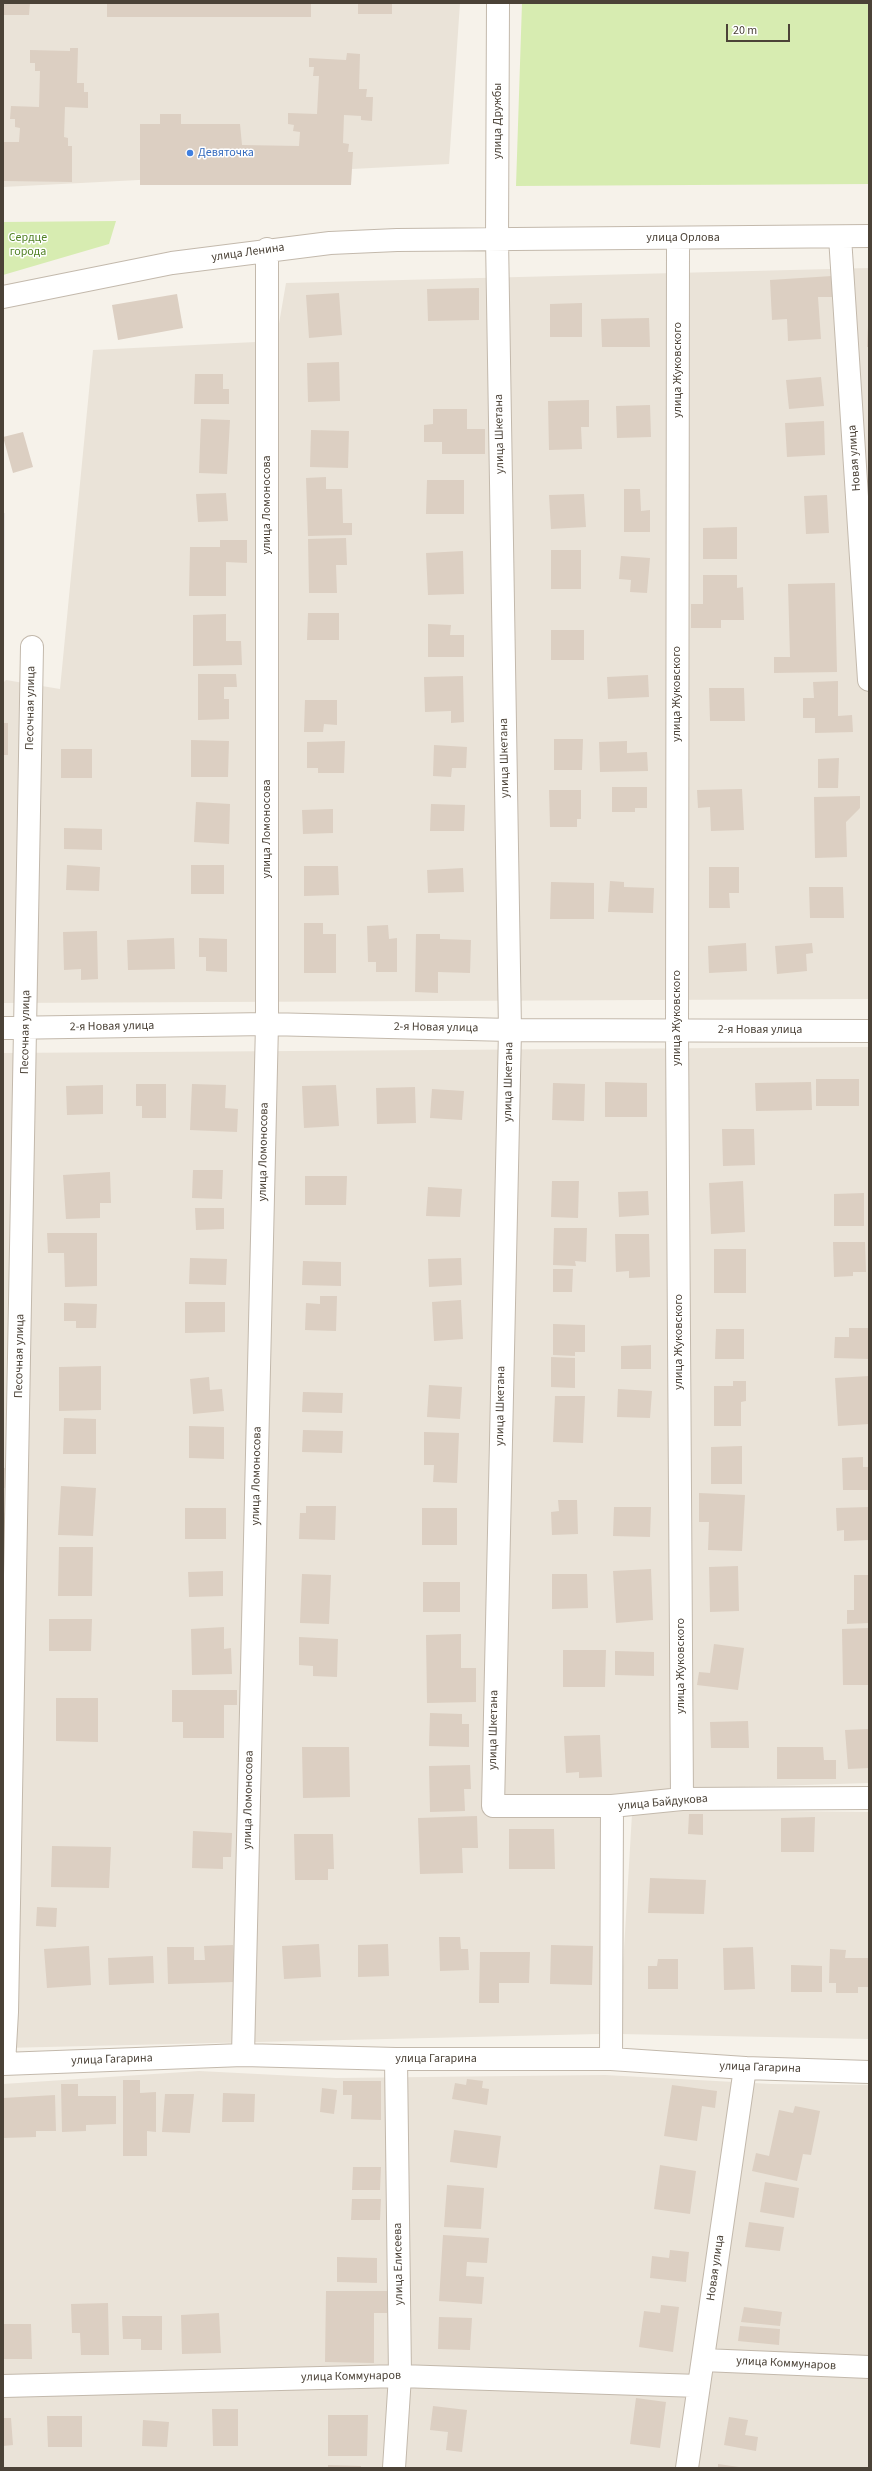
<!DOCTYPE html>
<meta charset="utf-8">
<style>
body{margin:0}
#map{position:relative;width:872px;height:2471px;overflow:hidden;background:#f6f2ea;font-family:"Source Sans 3",sans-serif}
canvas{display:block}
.frame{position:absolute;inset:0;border:4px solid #4b4237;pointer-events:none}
.scale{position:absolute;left:726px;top:24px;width:64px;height:18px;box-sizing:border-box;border:2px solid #4b4237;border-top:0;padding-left:5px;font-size:12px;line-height:14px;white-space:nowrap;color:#4b4237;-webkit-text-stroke:3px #fff;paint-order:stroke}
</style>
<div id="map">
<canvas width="872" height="2471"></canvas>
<div class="frame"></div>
<div class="scale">20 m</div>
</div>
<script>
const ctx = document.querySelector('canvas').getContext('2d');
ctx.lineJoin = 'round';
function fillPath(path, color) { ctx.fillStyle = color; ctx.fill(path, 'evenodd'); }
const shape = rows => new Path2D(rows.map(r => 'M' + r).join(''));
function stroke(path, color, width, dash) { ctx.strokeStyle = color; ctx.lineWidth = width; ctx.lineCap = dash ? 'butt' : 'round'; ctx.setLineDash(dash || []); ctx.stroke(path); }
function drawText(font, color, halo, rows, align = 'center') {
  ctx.font = font + ' "Source Sans 3",sans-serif'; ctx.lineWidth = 3; ctx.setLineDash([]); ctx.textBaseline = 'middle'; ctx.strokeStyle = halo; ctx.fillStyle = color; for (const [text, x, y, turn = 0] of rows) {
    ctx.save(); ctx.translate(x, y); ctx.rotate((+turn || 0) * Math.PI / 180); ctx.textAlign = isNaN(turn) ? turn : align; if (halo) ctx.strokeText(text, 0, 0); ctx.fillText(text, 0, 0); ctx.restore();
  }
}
const residential = shape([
 [3,3,460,3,449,164,3,187],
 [869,268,869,999,3,1003,3,683,6,680,60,689,93,350,276,341,286,283],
 [869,1047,869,1783,679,1789,602,1795,599,2034,3,2048,3,1053],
 [697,1810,869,1812,869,2039,619,2034,632,1814],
 [199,2071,336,2078,605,2075,771,2084,869,2085,869,2468,3,2468,3,2084]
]);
const green = shape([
 [522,3,869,3,869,184,516,186],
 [116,221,109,244,3,275,3,222]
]);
const parking = shape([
 [3,513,5,513,4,660,3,658]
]);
const building = shape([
 [3,3,30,3,29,15,3,15],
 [107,3,311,3,311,17,107,17],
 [358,3,392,3,392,14,358,14],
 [70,48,78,48,77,83,84,83,84,92,88,92,88,108,65,107,64,137,68,138,68,146,72,146,72,182,3,181,3,142,19,142,20,128,15,127,15,119,10,119,11,106,39,107,40,71,35,71,35,63,30,63,30,50,70,51],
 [347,53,360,54,359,89,367,89,366,97,373,97,372,121,361,120,361,116,344,115,343,143,349,144,348,152,353,152,351,185,140,185,140,124,160,124,160,114,181,114,181,124,240,124,242,145,299,146,300,132,293,131,294,125,288,124,288,113,317,114,319,76,313,76,314,67,309,67,309,58,346,60],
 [832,276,833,297,818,297,821,339,788,341,787,319,772,320,770,280],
 [479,288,479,320,428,321,427,289],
 [339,293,342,335,309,338,306,295],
 [177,294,183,328,118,340,112,305],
 [582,303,582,337,550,337,550,304],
 [649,318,650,347,602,347,601,319],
 [868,326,869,326,869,347,867,347],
 [339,362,340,401,308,402,307,363],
 [195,374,223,374,223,389,229,389,229,404,194,404],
 [821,377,824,406,789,409,786,380],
 [589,400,589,427,581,427,582,449,549,450,548,401],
 [650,405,651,437,617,438,616,406],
 [433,409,467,409,467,429,485,429,485,454,442,454,442,442,424,442,424,425,433,424],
 [201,419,230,420,227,474,199,473],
 [824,421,825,455,787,457,785,423],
 [311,430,349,431,348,468,310,467],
 [23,432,33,467,13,473,3,437],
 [326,477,326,489,342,489,343,523,352,523,352,535,308,536,306,478],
 [427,480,464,480,464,514,426,514],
 [624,489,640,489,641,511,650,510,650,532,624,532],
 [226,493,228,521,198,522,196,494],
 [584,494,586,527,551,529,549,495],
 [827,495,829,533,806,534,804,496],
 [737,527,737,559,703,559,703,528],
 [346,538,347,565,336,565,337,593,309,593,308,539],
 [220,540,247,540,247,563,226,562,226,596,189,596,190,547,220,547],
 [551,550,581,550,581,589,551,589],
 [463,551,464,594,428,595,426,553],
 [621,556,650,558,647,593,630,592,631,580,619,579],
 [703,575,737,575,737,588,743,587,744,620,721,620,721,628,691,628,691,604,703,604],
 [835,583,837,672,774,673,774,657,790,657,788,584],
 [308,613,339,613,339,640,307,640],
 [226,614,226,641,241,641,242,665,193,666,193,615],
 [428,624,451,625,450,635,464,635,464,657,428,657],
 [551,630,584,630,584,660,551,660],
 [198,674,236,674,237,687,224,687,224,699,229,699,229,719,198,720],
 [648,675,649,697,608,699,607,677],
 [463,676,464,722,451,723,451,711,425,712,424,677],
 [838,681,838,716,852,715,853,732,815,733,815,718,803,718,803,698,814,698,813,682],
 [709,688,744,688,745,721,710,721],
 [305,700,337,700,337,725,324,724,323,732,304,732],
 [3,723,8,723,8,755,3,755],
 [554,739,583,739,582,770,554,770],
 [191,740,229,741,228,777,191,777],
 [345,741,344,773,318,773,318,768,307,768,307,742],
 [627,741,627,753,647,752,648,771,600,772,599,742],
 [434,745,467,747,466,768,452,768,451,777,433,776],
 [61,749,92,749,92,778,61,778],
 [839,758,838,788,818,788,818,759],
 [612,787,647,787,647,808,635,808,635,812,612,812],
 [742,789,744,830,711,831,710,807,698,808,697,790],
 [549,790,581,790,581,819,577,819,577,827,550,827],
 [860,796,860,808,846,822,847,857,815,858,814,797],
 [196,802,230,804,229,844,194,842],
 [431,804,465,805,464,831,430,831],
 [333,809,333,833,303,834,302,810],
 [64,828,102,829,102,850,64,849],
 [67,865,100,867,99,891,66,890],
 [191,865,224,865,224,894,191,894],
 [304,866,338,866,339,895,304,896],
 [709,867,739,867,739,893,729,893,730,908,709,908],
 [463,868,464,892,428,893,427,870],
 [610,881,624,882,624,887,654,888,653,913,608,912],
 [551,882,594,883,594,919,550,919],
 [809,887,843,887,844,918,810,918],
 [304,923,323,923,323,934,336,934,336,973,304,973],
 [388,925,389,939,397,938,397,972,376,972,376,962,368,962,367,926],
 [97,931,98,979,81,980,81,969,64,970,63,932],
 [416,934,440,934,440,939,471,940,470,973,438,972,438,993,415,992],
 [174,938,175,969,128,970,127,940],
 [199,938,227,939,227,972,206,971,206,957,199,957],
 [746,943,747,971,709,973,708,946],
 [812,943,813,953,806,954,807,971,777,974,775,946],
 [816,1079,859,1079,859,1106,816,1106],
 [605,1082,647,1083,647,1117,605,1117],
 [811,1082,812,1110,756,1111,755,1083],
 [553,1083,585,1084,584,1121,552,1120],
 [136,1084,166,1084,166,1118,142,1118,142,1106,136,1106],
 [192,1084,226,1085,225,1108,238,1109,237,1132,190,1130],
 [103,1085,103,1114,67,1115,66,1086],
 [336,1085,339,1126,304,1128,302,1086],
 [415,1087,416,1123,377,1124,376,1088],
 [432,1089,464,1091,462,1120,430,1118],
 [722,1129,754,1129,755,1165,723,1166],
 [193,1170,223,1170,222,1199,192,1198],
 [110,1172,111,1203,100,1203,100,1218,66,1219,63,1175],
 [305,1176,347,1176,346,1205,305,1205],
 [552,1181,579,1181,578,1218,551,1217],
 [743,1181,745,1232,711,1234,709,1183],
 [428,1187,462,1189,460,1217,426,1216],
 [648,1191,649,1215,619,1217,618,1192],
 [864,1193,864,1226,834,1226,834,1194],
 [195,1208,224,1208,224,1229,196,1230],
 [554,1228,587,1228,586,1262,575,1261,576,1266,553,1265],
 [47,1233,97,1233,97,1286,65,1287,64,1253,48,1253],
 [615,1234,649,1234,650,1277,629,1278,629,1271,616,1272],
 [833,1242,865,1242,866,1272,853,1272,853,1276,834,1277],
 [714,1249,746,1249,746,1293,714,1293],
 [190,1258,227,1259,226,1285,189,1284],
 [461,1258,462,1285,429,1287,428,1259],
 [303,1261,341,1262,341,1286,302,1285],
 [553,1269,573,1269,572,1292,553,1292],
 [320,1296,337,1296,336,1331,305,1330,306,1303,320,1304],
 [461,1300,463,1339,434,1341,432,1302],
 [185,1302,225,1302,225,1332,185,1333],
 [64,1303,97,1304,96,1328,76,1328,76,1321,64,1321],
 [553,1324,585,1325,585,1352,575,1352,575,1356,553,1355],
 [849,1328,869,1328,869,1359,834,1358,835,1337,849,1337],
 [716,1329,744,1329,744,1359,715,1359],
 [651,1345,651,1369,621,1369,621,1346],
 [551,1357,575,1358,575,1388,551,1387],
 [101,1366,101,1410,59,1411,59,1367],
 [869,1376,869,1424,838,1426,835,1378],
 [209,1377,210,1390,222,1389,224,1411,193,1414,190,1379],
 [733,1381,746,1381,746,1401,741,1402,741,1426,714,1426,714,1386,733,1386],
 [429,1385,462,1387,460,1419,427,1417],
 [618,1389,652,1391,650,1418,617,1417],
 [303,1392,343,1393,342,1413,302,1412],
 [555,1396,585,1396,583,1443,553,1442],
 [64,1418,96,1419,96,1454,63,1454],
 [189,1426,224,1427,224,1459,189,1458],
 [303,1430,343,1431,342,1453,302,1452],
 [424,1432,459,1433,457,1483,433,1482,434,1465,424,1465],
 [742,1446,742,1484,711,1484,711,1447],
 [863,1457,863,1467,869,1467,869,1490,843,1490,842,1458],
 [3,1468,5,1468,5,1488,3,1488],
 [61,1486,96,1488,93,1536,58,1535],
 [699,1493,745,1495,742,1551,708,1550,709,1522,699,1522],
 [558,1500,577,1500,578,1534,552,1535,551,1512,559,1511],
 [306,1506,336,1506,335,1540,299,1539,300,1513,306,1513],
 [614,1507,651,1507,650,1537,613,1536],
 [869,1507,869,1540,844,1541,844,1530,837,1531,836,1508],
 [185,1508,226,1508,226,1539,185,1539],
 [422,1508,457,1508,457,1545,422,1545],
 [3,1513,5,1513,5,1541,3,1541],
 [59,1547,93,1547,92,1596,58,1596],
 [738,1566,739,1611,710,1612,709,1567],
 [651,1569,653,1620,616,1623,613,1571],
 [223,1571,223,1596,189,1597,188,1572],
 [302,1574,331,1575,329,1624,300,1623],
 [552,1574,587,1574,588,1608,552,1609],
 [854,1575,869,1575,869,1623,847,1624,847,1610,854,1610],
 [423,1582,460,1582,460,1612,423,1612],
 [49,1619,92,1619,91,1651,49,1651],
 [224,1627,224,1649,231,1648,232,1674,192,1675,191,1629],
 [869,1628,869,1685,843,1685,842,1629],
 [461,1634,461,1668,476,1668,476,1702,427,1703,426,1635],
 [299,1637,338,1639,337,1677,313,1676,313,1666,299,1665],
 [714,1644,744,1648,738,1690,697,1685,699,1672,710,1673],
 [563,1650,606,1650,605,1687,563,1687],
 [615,1651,654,1652,654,1676,615,1675],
 [172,1690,237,1690,237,1705,224,1705,224,1738,183,1738,183,1722,172,1722],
 [56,1698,98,1698,98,1742,56,1741],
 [430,1713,462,1714,462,1724,469,1724,469,1747,429,1746],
 [748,1721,749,1748,711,1748,710,1722],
 [869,1729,869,1768,848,1769,845,1730],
 [600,1735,602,1777,579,1778,579,1772,566,1773,564,1736],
 [302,1747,349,1747,350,1797,303,1798],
 [777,1747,823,1747,824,1760,836,1760,836,1779,777,1779],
 [470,1765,471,1789,464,1789,465,1811,430,1812,429,1766],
 [689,1814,703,1814,703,1835,688,1834],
 [477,1816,478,1848,462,1848,463,1873,420,1874,418,1818],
 [815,1817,814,1852,781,1852,781,1818],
 [509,1829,554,1829,555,1869,509,1869],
 [193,1831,232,1833,231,1857,223,1857,223,1869,192,1868],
 [294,1834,333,1834,334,1869,328,1869,328,1880,295,1880],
 [52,1846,111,1847,109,1888,51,1887],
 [650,1878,706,1880,704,1914,648,1913],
 [37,1907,57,1908,56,1927,36,1926],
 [439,1937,460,1937,461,1949,468,1949,469,1970,440,1971],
 [319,1944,321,1977,284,1979,282,1946],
 [388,1944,389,1976,358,1977,358,1945],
 [233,1945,234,1982,168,1984,167,1947,194,1947,194,1960,205,1960,204,1946],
 [551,1945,593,1946,592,1985,550,1984],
 [89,1946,91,1985,47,1988,44,1949],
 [753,1947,755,1989,724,1990,723,1948],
 [830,1949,846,1950,845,1958,869,1958,869,1987,858,1987,858,1993,836,1993,836,1983,829,1983],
 [480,1952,530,1952,529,1983,499,1983,499,2003,479,2003],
 [153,1956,154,1983,109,1985,108,1958],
 [658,1959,678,1959,678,1989,648,1989,648,1966,657,1966],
 [791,1965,822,1966,822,1992,791,1992],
 [467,2079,483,2081,482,2088,489,2089,487,2105,452,2099,455,2083,466,2085],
 [123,2080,140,2080,140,2093,156,2092,156,2132,147,2131,147,2156,123,2156],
 [343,2081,381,2081,381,2120,351,2119,352,2095,343,2095],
 [61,2084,78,2084,78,2096,116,2096,116,2124,86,2125,86,2131,62,2132],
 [672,2085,717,2091,715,2108,702,2106,697,2141,664,2136],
 [322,2088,337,2090,334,2114,320,2112],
 [223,2093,255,2094,254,2122,222,2122],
 [165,2094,194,2094,190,2133,162,2132],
 [55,2095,56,2131,36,2131,36,2137,3,2138,3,2098],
 [795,2106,820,2111,811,2155,803,2154,797,2181,752,2171,756,2153,769,2156,779,2110,793,2113],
 [454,2130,501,2136,497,2168,450,2162],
 [660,2165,696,2171,690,2214,654,2209],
 [353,2167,381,2167,380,2190,352,2190],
 [765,2182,799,2188,794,2218,760,2212],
 [447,2185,484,2188,481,2229,444,2227],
 [352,2199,381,2199,380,2220,351,2220],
 [749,2222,784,2227,780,2251,745,2247],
 [443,2235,489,2238,487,2263,467,2262,466,2276,484,2277,482,2304,439,2301],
 [670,2250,689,2252,686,2282,650,2278,652,2256,669,2258],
 [337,2257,377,2258,377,2283,337,2282],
 [326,2291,388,2291,387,2313,374,2313,374,2363,325,2362],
 [108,2303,109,2355,81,2355,80,2333,72,2333,71,2304],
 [661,2305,679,2307,673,2352,639,2347,644,2311,660,2313],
 [744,2307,782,2312,780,2326,741,2322],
 [219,2313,221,2353,182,2354,181,2315],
 [122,2316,162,2316,162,2350,141,2350,141,2339,123,2339],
 [439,2317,472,2318,470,2350,438,2349],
 [3,2324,31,2324,32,2359,3,2359],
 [740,2326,780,2329,779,2345,738,2341],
 [636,2398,666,2402,660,2448,630,2444],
 [433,2406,467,2410,462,2452,446,2450,448,2432,430,2430],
 [212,2409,238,2409,238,2446,213,2446],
 [328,2415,368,2415,367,2456,328,2456],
 [47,2416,82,2416,82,2447,48,2447],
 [729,2417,748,2420,745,2435,758,2437,756,2451,724,2445],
 [3,2418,11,2418,13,2445,3,2446],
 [143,2420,169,2422,167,2447,142,2446],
 [718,2464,739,2467,738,2468,718,2468],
 [328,2465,361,2466,361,2468,328,2468]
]);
const minor = shape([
 [498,3,497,239,510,1030,493,1806,612,1806],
 [840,237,869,680],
 [678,238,677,1029,682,1799],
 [3,297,172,263,330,243,397,240,869,236],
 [3,1028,267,1024,510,1030,869,1031],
 [243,2055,267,1024,267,249],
 [611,2059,612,1806,682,1799,869,1798],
 [3,2064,243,2055,396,2059,611,2059,745,2068,869,2072],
 [4,2064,7,2012,32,647],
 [703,2360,869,2367],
 [3,2386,400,2376,699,2386],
 [394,2468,400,2376,396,2059],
 [687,2468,745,2068]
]);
const markers = [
 [190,153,4,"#3f7fe0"]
];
const streetNames = [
 ["улица Дружбы",498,121,-90],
 ["улица Орлова",683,238],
 ["улица Ленина",248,253,-8],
 ["улица Жуковского",678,370,-90],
 ["улица Шкетана",500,434,-91],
 ["Новая улица",855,458,-94],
 ["улица Ломоносова",267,505,-90],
 ["улица Жуковского",677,694,-90],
 ["Песочная улица",31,708,-89],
 ["улица Шкетана",505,758,-91],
 ["улица Ломоносова",267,829,-90],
 ["улица Жуковского",677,1018,-90],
 ["2-я Новая улица",112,1027,-1],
 ["2-я Новая улица",436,1028,1],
 ["2-я Новая улица",760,1030],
 ["Песочная улица",26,1032,-89],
 ["улица Шкетана",509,1082,-89],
 ["улица Ломоносова",264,1152,-89],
 ["улица Жуковского",679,1342,-90],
 ["Песочная улица",20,1356,-89],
 ["улица Шкетана",501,1406,-89],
 ["улица Ломоносова",257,1476,-89],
 ["улица Жуковского",681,1666,-90],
 ["улица Шкетана",494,1730,-89],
 ["улица Ломоносова",249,1800,-89],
 ["улица Байдукова",663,1803,-5],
 ["улица Гагарина",436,2059],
 ["улица Гагарина",112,2060,-2],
 ["улица Гагарина",760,2068,2],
 ["улица Елисеева",399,2264,-91],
 ["Новая улица",716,2268,-82],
 ["улица Коммунаров",786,2364,3],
 ["улица Коммунаров",351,2377,-1]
];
const shopNames = [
 ["Девяточка",198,153]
];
const parkNames = [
 ["Сердце",28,238],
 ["города",28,252]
];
fillPath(residential, '#eae3d8');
fillPath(green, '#d7ecb1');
fillPath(parking, '#e8e5e2');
fillPath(building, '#dccfc2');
stroke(minor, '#c3b9ac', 24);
stroke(minor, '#fff', 22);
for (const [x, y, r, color] of markers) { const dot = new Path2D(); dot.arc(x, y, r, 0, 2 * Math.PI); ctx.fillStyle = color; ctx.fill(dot); stroke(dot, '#fff', 1.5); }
drawText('12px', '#4b4237', '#fff', streetNames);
drawText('12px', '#366cbe', '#fff', shopNames, 'left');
drawText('12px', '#518225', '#fff', parkNames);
</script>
